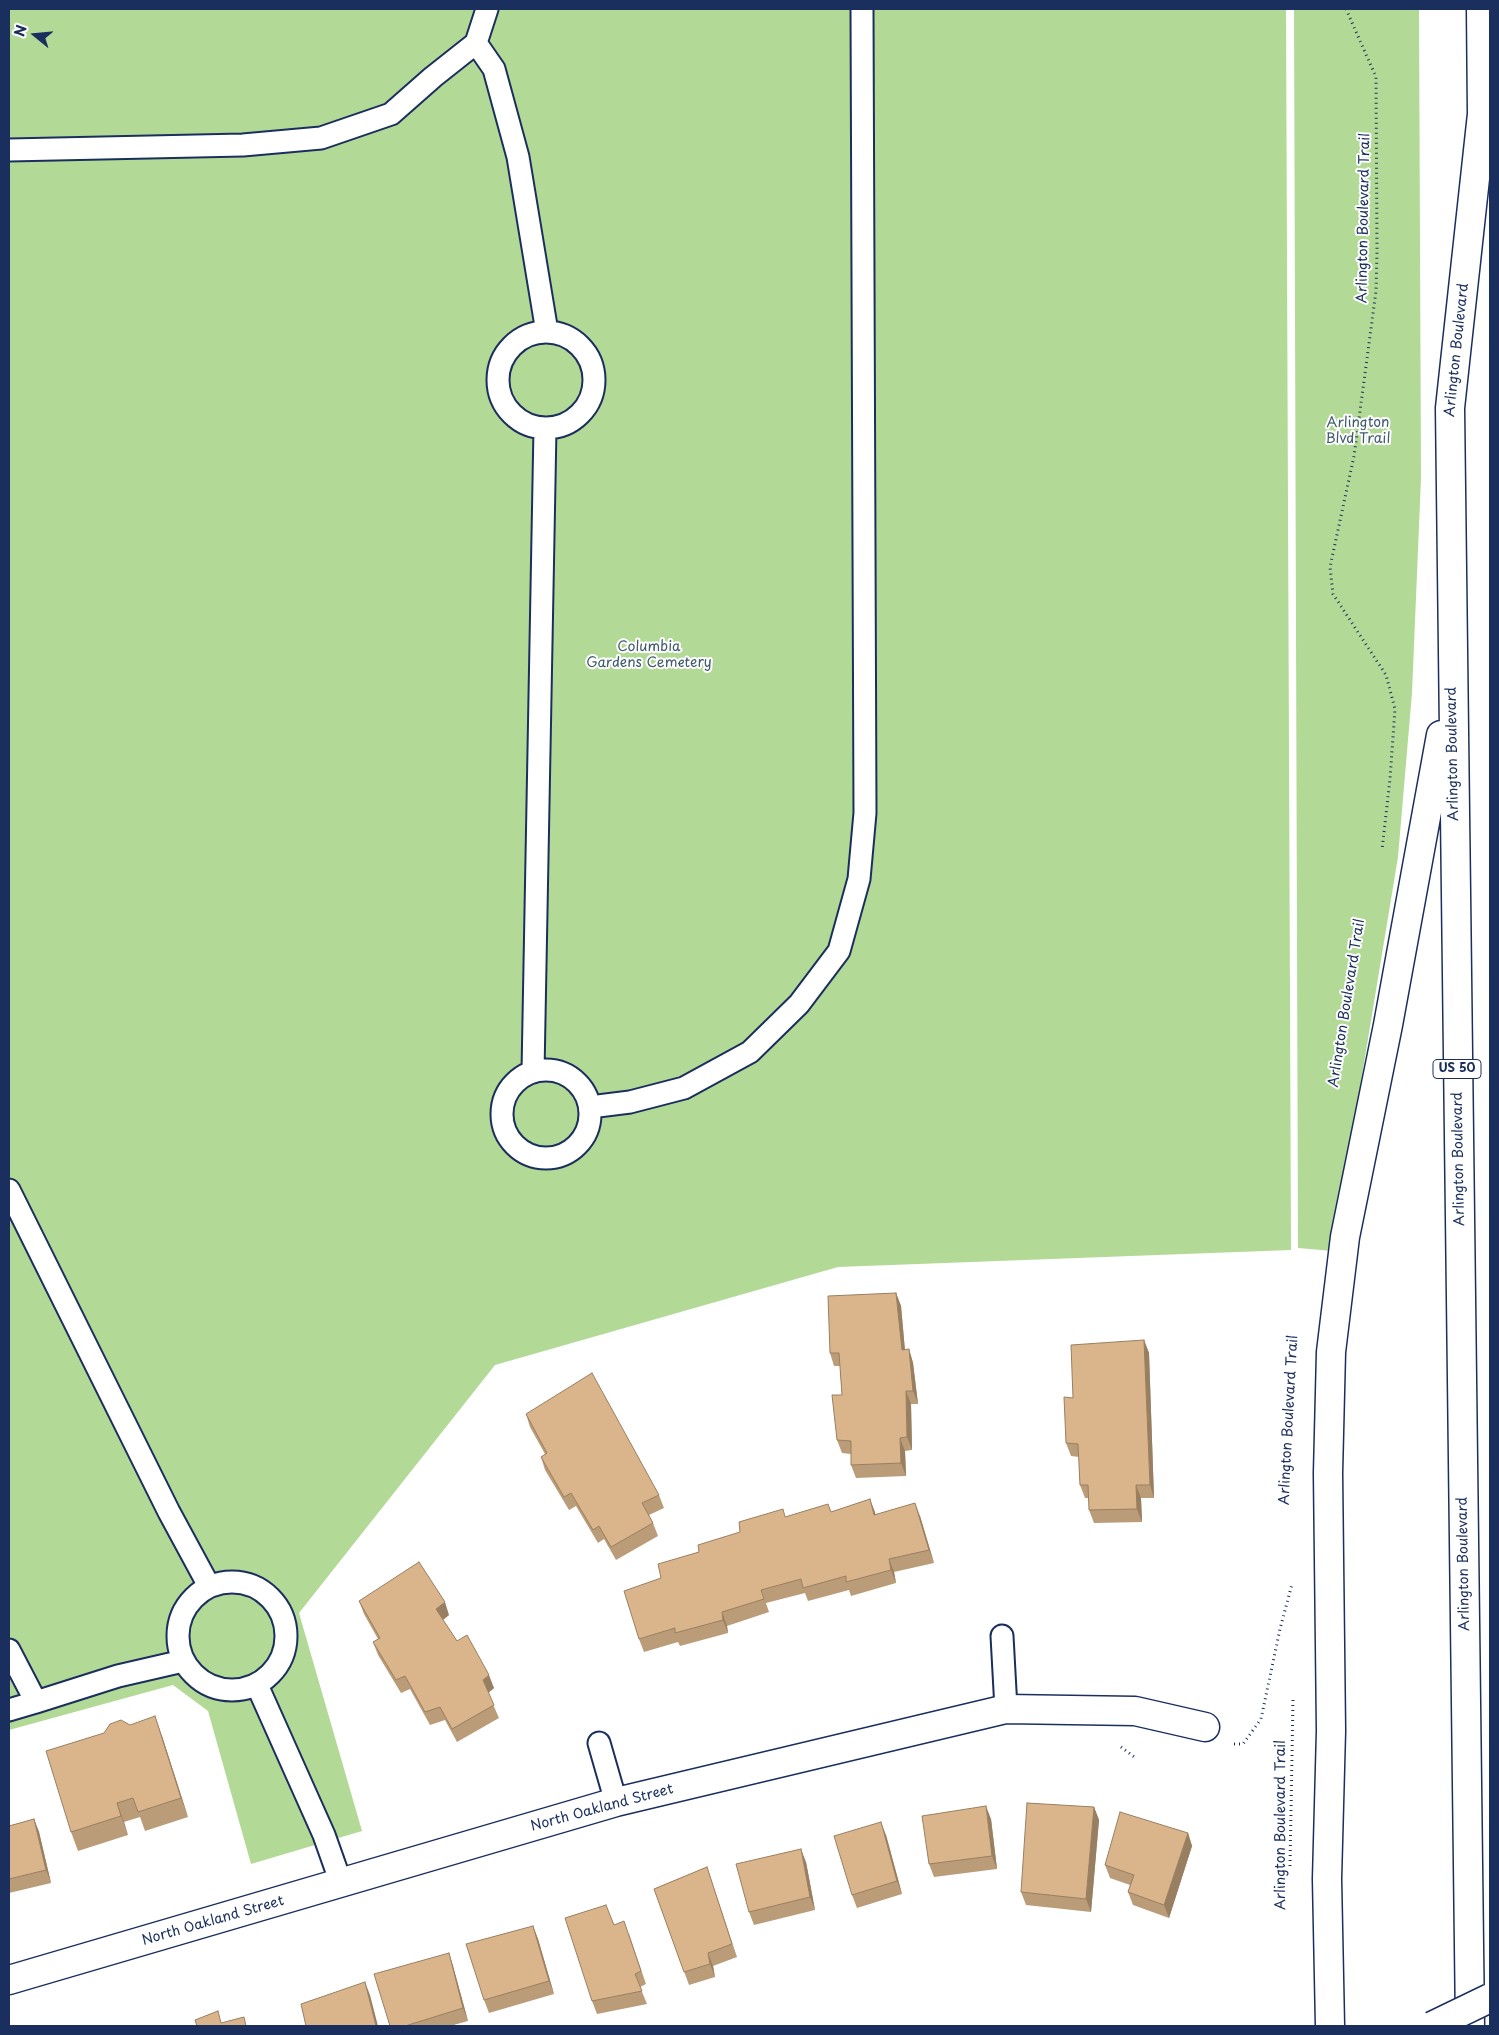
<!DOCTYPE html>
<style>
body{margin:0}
#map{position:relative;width:1499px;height:2035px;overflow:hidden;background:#fff;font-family:"Playpen Sans",sans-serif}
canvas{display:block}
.frame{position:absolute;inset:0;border:10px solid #1b2f5e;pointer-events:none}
.north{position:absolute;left:10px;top:10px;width:50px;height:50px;-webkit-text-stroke:4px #fff;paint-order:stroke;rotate:287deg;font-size:14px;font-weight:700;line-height:20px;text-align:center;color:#1b2f5e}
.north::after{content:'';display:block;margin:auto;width:18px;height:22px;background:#1b2f5e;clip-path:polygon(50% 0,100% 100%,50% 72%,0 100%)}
</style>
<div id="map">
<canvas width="1499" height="2035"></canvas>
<div class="frame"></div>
<div class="north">N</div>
</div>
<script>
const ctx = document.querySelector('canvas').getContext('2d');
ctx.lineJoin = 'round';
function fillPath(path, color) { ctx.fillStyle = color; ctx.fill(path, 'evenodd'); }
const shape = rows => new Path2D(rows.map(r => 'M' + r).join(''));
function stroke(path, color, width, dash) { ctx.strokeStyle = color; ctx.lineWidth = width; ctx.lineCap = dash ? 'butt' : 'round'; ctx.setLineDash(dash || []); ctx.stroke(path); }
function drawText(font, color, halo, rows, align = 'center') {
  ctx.font = font + ' "Playpen Sans",sans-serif'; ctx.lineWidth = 4; ctx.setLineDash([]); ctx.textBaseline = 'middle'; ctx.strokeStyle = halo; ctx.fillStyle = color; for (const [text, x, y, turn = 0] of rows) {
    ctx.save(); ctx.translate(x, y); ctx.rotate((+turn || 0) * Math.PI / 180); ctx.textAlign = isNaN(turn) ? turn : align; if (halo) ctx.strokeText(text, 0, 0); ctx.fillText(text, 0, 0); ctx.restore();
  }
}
const green = shape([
 [9,9,1286,9,1291,1250,838,1267,495,1365,299,1613,362,1831,251,1864,208,1711,173,1685,9,1730],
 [1294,9,1419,9,1421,478,1412,693,1398,857,1333,1251,1298,1248]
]);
const path = shape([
 [1346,9,1376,77,1377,252,1376,291,1354,456,1330,567,1333,594,1386,675,1395,709,1390,779,1382,850],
 [1234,1744,1243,1744,1261,1719,1280,1629,1292,1584],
 [1121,1747,1137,1759],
 [1290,1866,1293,1700]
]);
const lane = shape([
 [476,43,494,69,518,157,547,332],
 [9,150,243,145,321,138,391,114,433,77,476,43,487,9],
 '498 380a48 48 0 1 1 96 0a48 48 0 1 1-96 0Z',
 '502 1114a44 44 0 1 1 88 0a44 44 0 1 1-88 0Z',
 [533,1072,545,428],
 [590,1107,630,1102,684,1088,750,1052,799,1004,839,951,859,879,865,813,862,9],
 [9,1190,169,1512,209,1586],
 '178 1636a54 54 0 1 1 108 0a54 54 0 1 1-108 0Z',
 [1002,1636,1006,1709],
 [9,1650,36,1702,118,1676,183,1661],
 [257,1685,324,1835,341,1883],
 [9,1710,36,1702],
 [599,1743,616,1802]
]);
const street = shape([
 [9,1980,616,1802,1006,1709,1135,1711,1205,1727]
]);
const highway = shape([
 [1330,2026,1327,1879,1331,1731,1328,1473,1331,1352,1345,1237,1388,1025,1441,735],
 [1470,2026,1450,408,1482,114,1481,9]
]);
const primaryBridge = shape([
 [1432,2026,1490,1998]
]);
const wall = shape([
 [896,1293,901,1306,905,1350,909,1349,913,1363,918,1404,911,1404,912,1450,905,1451,906,1476,856,1478,851,1465,851,1454,842,1453,837,1440,842,1395,840,1366,834,1366,830,1353],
 [1144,1340,1149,1353,1154,1498,1141,1498,1142,1522,1094,1523,1089,1510,1089,1498,1085,1498,1080,1485,1079,1457,1071,1456,1066,1443,1073,1398],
 [526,1414,659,1495,664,1508,649,1515,653,1523,658,1536,616,1560,604,1539,598,1543,576,1506,569,1510,545,1470,541,1457,545,1454,530,1427],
 [831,1512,920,1516,934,1563,894,1572,896,1583,851,1596,849,1590,808,1601,805,1593,766,1603,769,1612,727,1626,728,1633,680,1646,678,1642,644,1652,639,1639,661,1578,699,1552,786,1517],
 [359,1601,449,1615,443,1620,457,1641,494,1688,488,1693,499,1718,457,1742,445,1720,430,1725,410,1689,401,1693,378,1655,373,1642,378,1639,364,1614],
 [130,1725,162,1736,188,1817,145,1831,140,1817,124,1822,128,1835,78,1851,71,1832],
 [1094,1807,1099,1820,1091,1912,1026,1905,1021,1892],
 [34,1819,39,1832,51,1883,9,1893,9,1826],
 [991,1819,997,1869,934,1877,929,1864],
 [1188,1833,1192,1846,1169,1918,1133,1905,1128,1892,1130,1885,1110,1878,1105,1865],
 [886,1835,902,1894,857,1908,852,1895],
 [806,1862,815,1910,754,1925,749,1912],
 [707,1867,737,1957,713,1966,715,1977,689,1985,654,1889],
 [533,1926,538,1939,554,1994,489,2013,484,2000],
 [629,1934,646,1984,640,1987,647,2004,597,2014,592,2001],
 [449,1953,453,1966,468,2021,450,2026,390,2026]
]);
const shadedWall = shape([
 [896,1293,901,1306,906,1363,902,1350],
 [1144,1340,1149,1353,1154,1498,1150,1485],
 [909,1349,913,1363,918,1404,913,1391],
 [906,1391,911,1404,912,1450,907,1437],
 [900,1438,905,1451,906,1476,901,1463],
 [1136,1485,1141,1498,1142,1522,1137,1509],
 [870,1499,875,1512,878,1528,874,1515],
 [915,1503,920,1516,934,1563,929,1550],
 [889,1559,894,1572,896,1583,891,1570],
 [445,1602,449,1615,440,1622,436,1609],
 [722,1612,727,1626,728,1633,723,1620],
 [489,1675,494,1688,488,1693,483,1680],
 [155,1716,162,1736,188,1817,181,1798],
 [117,1803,124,1822,128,1835,121,1816],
 [986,1806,991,1819,997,1869,992,1856],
 [1094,1807,1099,1820,1091,1912,1086,1899],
 [34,1819,39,1832,51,1883,46,1870],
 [881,1822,886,1835,902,1894,897,1881],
 [1188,1833,1192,1846,1169,1918,1164,1905],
 [801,1849,806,1862,815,1910,810,1897],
 [533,1926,538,1939,554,1994,549,1981],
 [449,1953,453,1966,468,2021,463,2008],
 [708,1953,713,1966,715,1977,710,1964],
 [365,1982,370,1995,378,2026,376,2026]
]);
const building = shape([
 [896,1293,902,1350,909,1349,913,1391,906,1391,907,1437,900,1438,901,1463,851,1465,851,1441,837,1440,832,1395,842,1395,839,1353,830,1353,828,1296,896,1293],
 [1144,1340,1150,1485,1136,1485,1137,1509,1089,1510,1088,1485,1080,1485,1078,1444,1066,1443,1064,1397,1073,1398,1071,1345,1144,1340],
 [592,1373,659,1495,642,1503,653,1523,611,1547,599,1526,593,1530,571,1493,564,1497,541,1457,547,1453,526,1414,592,1373],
 [870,1499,874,1515,915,1503,929,1550,889,1559,891,1570,846,1582,846,1576,803,1588,801,1579,761,1590,764,1599,722,1612,723,1620,675,1633,675,1628,639,1639,624,1591,661,1578,658,1564,699,1552,698,1545,740,1532,739,1522,783,1509,785,1517,828,1504,831,1512,870,1499],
 [419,1562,445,1602,436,1609,457,1641,467,1635,489,1675,483,1680,494,1705,452,1729,440,1707,425,1712,405,1676,396,1680,373,1642,380,1638,359,1601,419,1562],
 [155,1716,181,1798,138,1812,133,1798,117,1803,121,1816,71,1832,46,1751,104,1733,110,1724,121,1720,130,1725,155,1716],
 [1027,1803,1094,1807,1086,1899,1021,1892,1027,1803],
 [986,1806,992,1856,929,1864,922,1816,986,1806],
 [1120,1812,1188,1833,1164,1905,1128,1892,1134,1875,1105,1865,1120,1812],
 [34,1819,46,1870,9,1879,9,1826,34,1819],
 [881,1822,897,1881,852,1895,834,1836,881,1822],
 [801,1849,810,1897,749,1912,736,1864,801,1849],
 [707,1867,732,1944,708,1953,710,1964,684,1972,654,1889,707,1867],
 [606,1905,614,1925,624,1921,641,1971,635,1974,642,1991,592,2001,565,1918,606,1905],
 [533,1926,549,1981,484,2000,466,1944,533,1926],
 [449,1953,463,2008,405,2026,390,2026,374,1974,449,1953],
 [365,1982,376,2026,306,2026,301,2004,365,1982],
 [218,2011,221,2023,244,2017,246,2026,197,2026,195,2020,218,2011]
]);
const shields = [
 [1457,1069,48]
];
const shieldNames = [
 ["US 50",1457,1069]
];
const streetNames = [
 ["Arlington Boulevard Trail",1364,218,-89],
 ["Arlington Boulevard",1457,350,-84],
 ["Arlington Boulevard",1453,754,-91],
 ["Arlington Boulevard Trail",1347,1003,-81],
 ["Arlington Boulevard",1459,1159,-91],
 ["Arlington Boulevard Trail",1289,1420,-87],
 ["Arlington Boulevard",1464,1564,-91],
 ["North Oakland Street",602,1808,-15],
 ["Arlington Boulevard Trail",1281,1825,-90],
 ["North Oakland Street",213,1921,-16]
];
const parkNames = [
 ["Arlington",1358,423],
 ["Blvd Trail",1358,439],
 ["Columbia",649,647],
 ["Gardens Cemetery",649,663]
];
fillPath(green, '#b2d995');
stroke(lane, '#1b2f5e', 25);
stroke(street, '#1b2f5e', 31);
stroke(highway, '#1b2f5e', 31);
stroke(path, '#1b2f5e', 3, [1, 4]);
stroke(lane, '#fff', 21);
stroke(street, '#fff', 28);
stroke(highway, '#fff', 28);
stroke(primaryBridge, '#1b2f5e', 31, []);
stroke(primaryBridge, '#fff', 28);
fillPath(wall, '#bb9c78');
fillPath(shadedWall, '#997f61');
fillPath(building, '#dab58b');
stroke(building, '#997f61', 1);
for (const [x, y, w] of shields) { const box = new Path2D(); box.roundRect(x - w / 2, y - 9.5, w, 19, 4); ctx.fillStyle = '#fff'; ctx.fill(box); stroke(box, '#1b2f5e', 1); }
drawText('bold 12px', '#1b2f5e', null, shieldNames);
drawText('14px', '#1b2f5e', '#fff', streetNames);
drawText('14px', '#415a6c', '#fff', parkNames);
</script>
